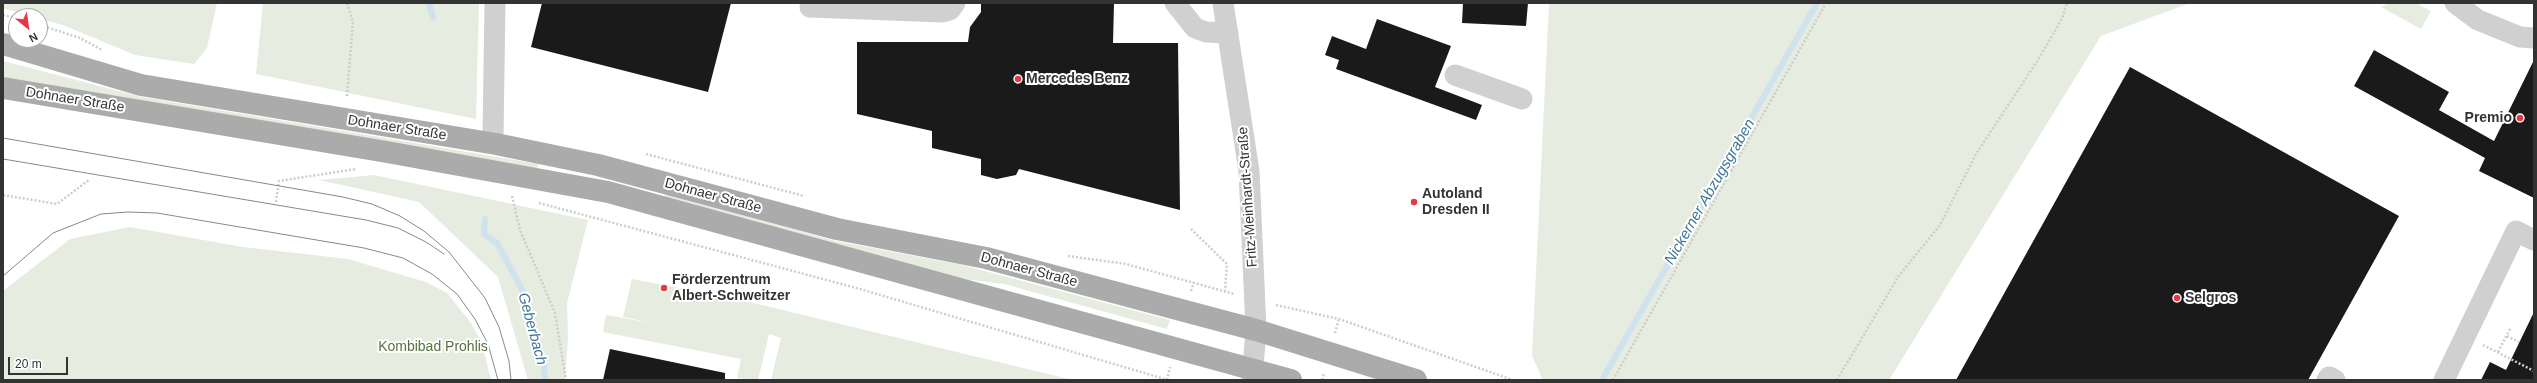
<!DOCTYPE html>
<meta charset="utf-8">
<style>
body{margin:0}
#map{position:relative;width:2537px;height:383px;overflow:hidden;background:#fff;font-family:Arial,sans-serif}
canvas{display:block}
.frame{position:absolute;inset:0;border:4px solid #333;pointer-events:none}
.north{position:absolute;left:8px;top:8px;width:40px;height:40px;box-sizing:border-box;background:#fff;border:1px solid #adadad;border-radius:50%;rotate:151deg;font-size:11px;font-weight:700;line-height:16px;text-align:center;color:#333}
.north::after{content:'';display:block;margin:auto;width:14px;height:18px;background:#e63946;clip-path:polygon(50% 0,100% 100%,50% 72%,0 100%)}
.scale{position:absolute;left:8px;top:357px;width:60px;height:18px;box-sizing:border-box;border:2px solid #333;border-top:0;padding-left:5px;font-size:12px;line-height:14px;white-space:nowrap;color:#333;-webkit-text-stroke:3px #fff;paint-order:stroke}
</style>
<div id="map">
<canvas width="2537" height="383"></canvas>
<div class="frame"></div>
<div class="north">N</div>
<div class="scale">20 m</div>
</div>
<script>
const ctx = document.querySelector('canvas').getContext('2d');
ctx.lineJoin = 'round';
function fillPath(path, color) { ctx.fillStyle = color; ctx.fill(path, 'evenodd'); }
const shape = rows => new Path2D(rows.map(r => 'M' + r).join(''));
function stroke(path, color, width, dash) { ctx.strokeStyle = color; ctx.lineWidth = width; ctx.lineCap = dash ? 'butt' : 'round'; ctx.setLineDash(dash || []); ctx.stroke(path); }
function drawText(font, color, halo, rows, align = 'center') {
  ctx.font = font + ' Arial,sans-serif'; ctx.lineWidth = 4; ctx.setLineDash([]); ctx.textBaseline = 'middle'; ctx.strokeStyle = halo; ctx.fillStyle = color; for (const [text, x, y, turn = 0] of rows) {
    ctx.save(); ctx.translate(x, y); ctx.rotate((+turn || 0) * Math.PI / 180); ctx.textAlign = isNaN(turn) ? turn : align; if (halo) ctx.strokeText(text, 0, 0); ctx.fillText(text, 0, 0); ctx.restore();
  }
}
const green = shape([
 [3,3,217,3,207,48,194,64,135,55,63,25,40,19,40,16,30,16,3,8],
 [263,3,479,3,476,119,256,74],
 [1549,3,2190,3,2101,36,1889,380,1543,380,1532,356],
 [2391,3,2416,3,2431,11,2421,29,2381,7],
 [3,61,142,97,539,164,537,169,3,79],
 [374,175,588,220,567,303,568,339,565,380,528,380,498,277,419,202,319,180],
 [666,194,836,241,962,265,1170,320,1167,329,1004,284,949,277,664,199],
 [130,227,243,247,348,259,426,282,447,293,471,323,482,343,491,380,3,380,3,291,70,239],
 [632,279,741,300,1073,380,771,380,781,338,769,334,758,380,737,378,741,359,603,332,606,315,657,324,623,317]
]);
const stream = shape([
 [429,3,433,18],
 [485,219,484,234,497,243,526,297,544,365,545,380],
 [1602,380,1817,3]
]);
const building = shape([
 [542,3,731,3,708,92,531,47],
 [981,3,1114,3,1113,43,1178,43,1180,210,1019,169,1016,175,997,179,981,175,981,159,932,148,932,131,857,114,857,42,968,42,970,27,981,12],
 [1463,3,1528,3,1526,26,1462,23],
 [1377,19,1451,46,1435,87,1482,105,1476,120,1336,69,1339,60,1325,55,1332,36,1366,49],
 [2374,50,2449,92,2439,110,2494,141,2534,60,2534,198,2479,171,2485,158,2354,86],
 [2130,67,2399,216,2308,380,1956,380],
 [2534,312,2534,380,2481,380,2490,362,2506,370],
 [610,349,725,373,725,380,603,380]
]);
const path = shape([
 [3,15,16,18],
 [40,25,80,38,102,50],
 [347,96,353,22,347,3],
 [646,154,804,196],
 [3,195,57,204,89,180],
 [512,196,520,230,555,313,566,380],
 [276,202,279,181,356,169],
 [539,203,860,289,1168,380],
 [1191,229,1227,264,1225,291],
 [1068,256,1126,264,1234,294],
 [1191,291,1194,282],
 [1276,305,1339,319,1513,380],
 [1335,333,1339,319],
 [2507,336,2519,342],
 [2483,345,2534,371],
 [2498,352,2511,327],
 [1167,380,1170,367],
 [1322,380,1324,373],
 [1613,380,1826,3],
 [1837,380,1898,277,1940,225,1976,154,2036,63,2062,19,2067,3]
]);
const minor = shape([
 [495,3,493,136,496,144],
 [811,3,810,7,943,12,950,10,955,3],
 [1175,3,1195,28,1206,32,1228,33],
 [1223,3,1249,171,1256,330,1252,380],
 [2455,3,2478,20,2520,37,2534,38],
 [1455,75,1522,99],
 [2327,380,2329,377,2335,380],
 [2444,380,2516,231,2534,240]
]);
const major = shape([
 [3,44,141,85,496,144,598,165,837,229,986,258,1256,330,1416,380],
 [3,88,387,152,608,192,1291,380]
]);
const tram = shape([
 [3,138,343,197,372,204,400,216,424,231,449,252,485,298,499,327,509,361,511,380],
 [3,159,366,220,398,228,426,242,444,254],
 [3,276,53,233,101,214,128,212,157,213,364,248,403,258,432,274,457,294,475,319,488,344,498,380]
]);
const markers = [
 [1018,79,4,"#e63946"],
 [2520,118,4,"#e63946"],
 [1414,202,4,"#e63946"],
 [664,288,4,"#e63946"],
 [2177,298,4,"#e63946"]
];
const poiNames = [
 ["Mercedes Benz",1026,79],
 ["Premio",2512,118,"right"],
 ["Autoland",1422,194],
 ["Dresden II",1422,210],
 ["Förderzentrum",672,280],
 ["Albert-Schweitzer",672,296],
 ["Selgros",2185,298]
];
const streetNames = [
 ["Dohnaer Straße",75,100,9],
 ["Dohnaer Straße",397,128,9],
 ["Dohnaer Straße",713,196,15],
 ["Fritz-Meinhardt-Straße",1248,197,-94],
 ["Dohnaer Straße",1029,270,15]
];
const parkNames = [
 ["Kombibad Prohlis",433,347]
];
const waterNames = [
 ["Nickerner Abzugsgraben",1710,192,-60],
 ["Geberbach",532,329,75]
];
fillPath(green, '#e6ecdf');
stroke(stream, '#cfe2ee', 6);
fillPath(building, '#1a1a1a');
stroke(path, '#cdcdcd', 2.5, [2, 2]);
stroke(minor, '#d0d0d0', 21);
stroke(major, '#ababab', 22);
stroke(tram, '#888', 1);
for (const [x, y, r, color] of markers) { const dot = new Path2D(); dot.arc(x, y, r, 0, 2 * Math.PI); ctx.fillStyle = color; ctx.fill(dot); stroke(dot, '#fff', 1.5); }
drawText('bold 14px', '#333', '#fff', poiNames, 'left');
drawText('14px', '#333', '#fff', streetNames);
drawText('14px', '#56703f', '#fff', parkNames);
drawText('italic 15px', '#3f7597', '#fff', waterNames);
</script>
